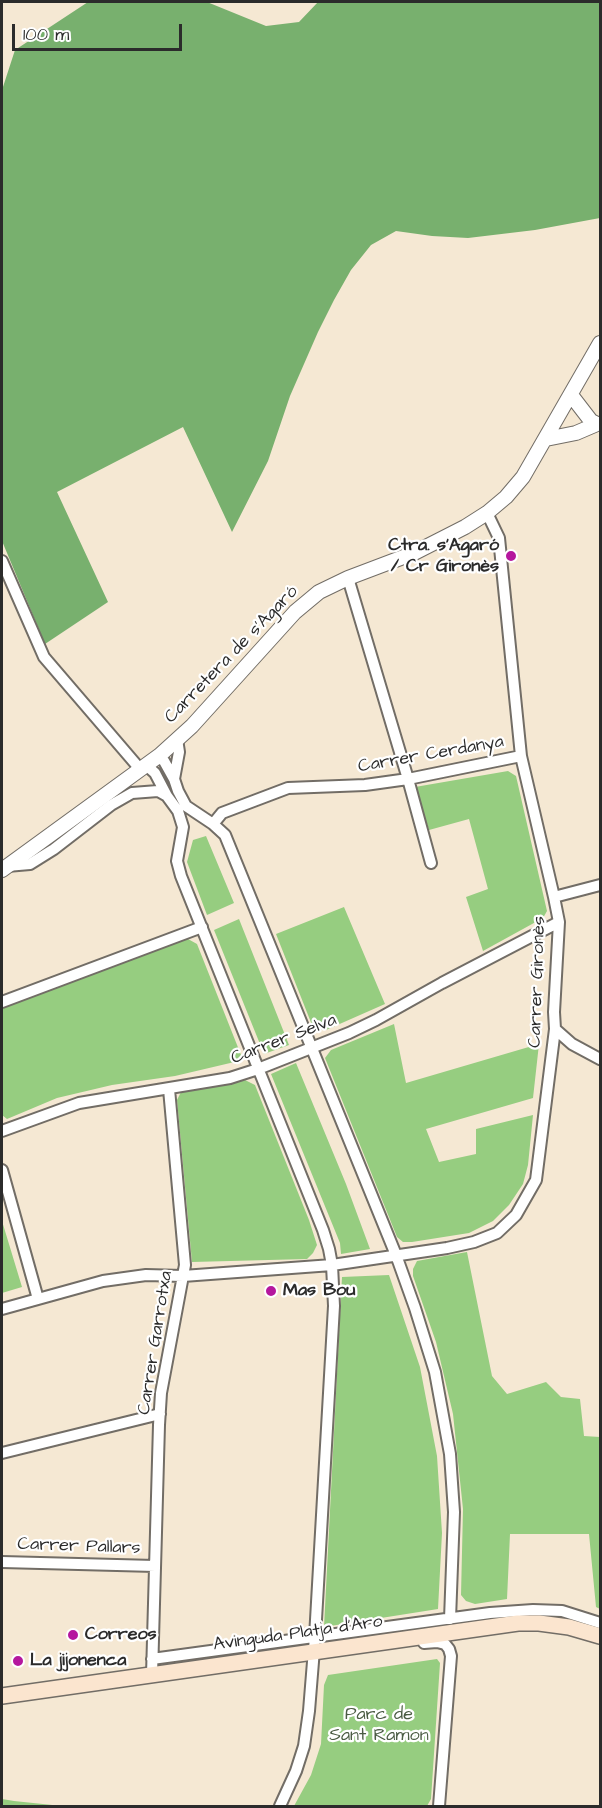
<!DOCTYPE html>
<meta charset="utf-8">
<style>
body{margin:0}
#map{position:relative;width:602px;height:1808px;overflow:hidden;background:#f5e8d3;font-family:"Architects Daughter",sans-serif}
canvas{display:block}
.frame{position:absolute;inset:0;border:3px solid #2b2b2b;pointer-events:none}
.scale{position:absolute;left:12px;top:24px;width:170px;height:27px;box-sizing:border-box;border:3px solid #2b2b2b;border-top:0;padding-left:8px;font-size:18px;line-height:21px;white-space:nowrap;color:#2b2b2b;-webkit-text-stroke:4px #fff;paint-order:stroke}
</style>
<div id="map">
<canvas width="602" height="1808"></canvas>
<div class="frame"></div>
<div class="scale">100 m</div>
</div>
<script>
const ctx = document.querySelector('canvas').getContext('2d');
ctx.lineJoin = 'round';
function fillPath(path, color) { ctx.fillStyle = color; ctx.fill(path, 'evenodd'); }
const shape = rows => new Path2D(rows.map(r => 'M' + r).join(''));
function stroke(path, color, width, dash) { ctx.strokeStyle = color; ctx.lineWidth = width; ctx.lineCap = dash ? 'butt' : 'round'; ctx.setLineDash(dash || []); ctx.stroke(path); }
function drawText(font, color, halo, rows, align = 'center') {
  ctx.font = font + ' "Architects Daughter",sans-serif'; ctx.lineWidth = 4.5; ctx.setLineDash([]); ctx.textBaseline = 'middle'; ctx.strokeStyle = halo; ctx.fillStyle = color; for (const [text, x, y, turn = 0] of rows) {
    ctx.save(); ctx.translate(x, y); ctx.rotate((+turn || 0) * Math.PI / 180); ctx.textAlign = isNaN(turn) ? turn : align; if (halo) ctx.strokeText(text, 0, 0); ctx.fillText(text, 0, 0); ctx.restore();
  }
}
const green = shape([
 [508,771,516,776,547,911,543,918,483,951,466,897,488,889,469,819,429,830,415,787],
 [206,836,234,903,207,915,187,862,193,840],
 [344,907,385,1004,326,1030,317,1030,312,1025,276,934],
 [239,919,289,1045,264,1054,214,930],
 [188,939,197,944,243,1060,175,1076,112,1085,57,1098,7,1119,2,1115,2,1006,162,944],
 [394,1024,406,1083,539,1044,533,1098,426,1129,439,1162,476,1154,476,1129,533,1115,528,1165,523,1184,509,1205,493,1221,469,1233,412,1242,403,1242,397,1237,325,1058,331,1050],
 [296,1063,346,1184,370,1249,341,1254,340,1243,271,1074],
 [245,1080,255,1085,309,1220,317,1245,313,1253,307,1259,192,1262,177,1100,181,1092],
 [2,1221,22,1287,2,1293],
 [467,1252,492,1376,507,1394,546,1382,561,1397,580,1399,584,1436,600,1437,600,1609,596,1607,589,1534,510,1534,507,1599,475,1604,466,1601,461,1595,463,1509,453,1414,436,1342,413,1276,413,1269,417,1261],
 [389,1275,420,1367,437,1456,442,1533,438,1609,324,1627,342,1277],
 [437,1659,440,1663,431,1799,427,1806,294,1806,311,1775,321,1744,324,1685,328,1675],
 [2,1799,14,1801,62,1806,2,1806]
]);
const forest = shape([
 [88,2,207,2,266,26,299,22,318,2,600,2,600,218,535,230,468,238,432,236,396,231,371,245,351,270,334,300,318,332,290,396,268,461,232,532,183,427,57,492,108,602,45,644,2,541,2,90,15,50]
]);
const minor = shape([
 [2,561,44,657,140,769],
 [348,578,408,779,431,863],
 [157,757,164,761,174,779,178,791,186,806,213,824,225,835,396,1255,415,1308,435,1372,450,1454,454,1512,450,1619],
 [146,765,155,773,167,796,178,811,183,827,177,861,181,876,323,1230,329,1249,332,1265,334,1306,315,1637,309,1711,304,1746,296,1771,280,1806],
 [174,779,179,752,177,739],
 [213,824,222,813,288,788,365,785,408,779,521,756],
 [7,866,30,864,54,849,111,805,132,793,158,791,167,796],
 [554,897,600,885],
 [2,1002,202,927],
 [555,1029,572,1044,600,1059],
 [2,1131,79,1103,230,1078,258,1069,349,1033,376,1020,442,983,559,922],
 [2,1170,38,1299],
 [2,1309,103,1281,146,1275,183,1276,332,1265,447,1248,474,1242,497,1233,516,1215,536,1180,555,1029,554,1012,559,922,554,897,521,756,499,538,487,513],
 [2,1453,160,1414],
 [2,1562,155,1566],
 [424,1643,437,1642,445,1644,449,1649,451,1656,439,1806],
 [152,1659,490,1613,533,1610,562,1611,600,1623],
 [152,1675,159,1425,161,1393,185,1265,169,1089]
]);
const tertiary = shape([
 [571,395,591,421,597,424],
 [546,439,576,433,597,424],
 [2,870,160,755,192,726,295,612,319,592,348,578,414,553,465,527,487,513,506,497,523,477,600,343]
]);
const secondary = shape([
 [2,1696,518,1623,539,1623,569,1627,600,1636]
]);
const markers = [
 [511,556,6,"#b5179e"],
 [271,1291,6,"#b5179e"],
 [73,1635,6,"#b5179e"],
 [18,1661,6,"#b5179e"]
];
const poiNames = [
 ["Ctra. s'Agaró",499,546,"right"],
 ["/ Cr Gironès",499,567,"right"],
 ["Mas Bou",283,1291],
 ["Correos",85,1635],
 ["La jijonenca",30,1661]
];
const streetNames = [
 ["Carretera de s'Agaró",232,655,-46],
 ["Carrer Cerdanya",431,755,-10],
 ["Carrer Gironès",538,982,-88],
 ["Carrer Selva",284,1040,-21],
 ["Carrer Garrotxa",156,1343,-81],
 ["Carrer Pallars",79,1547,2],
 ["Avinguda Platja d'Aro",298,1634,-8]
];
const parkNames = [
 ["Parc de",379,1715],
 ["Sant Ramon",379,1736]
];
fillPath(green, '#96cd80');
fillPath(forest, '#78b06e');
stroke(minor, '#726d66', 14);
stroke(tertiary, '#726d66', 16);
stroke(secondary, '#726d66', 18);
stroke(minor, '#fff', 10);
stroke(tertiary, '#fff', 14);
stroke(secondary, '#fbe5cf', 15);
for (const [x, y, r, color] of markers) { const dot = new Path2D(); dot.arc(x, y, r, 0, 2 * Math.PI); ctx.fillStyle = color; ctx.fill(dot); stroke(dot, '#fff', 2); }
drawText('bold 18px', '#2b2b2b', '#fff', poiNames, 'left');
drawText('18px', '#2b2b2b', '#fff', streetNames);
drawText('18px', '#4b5c44', '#fff', parkNames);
</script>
